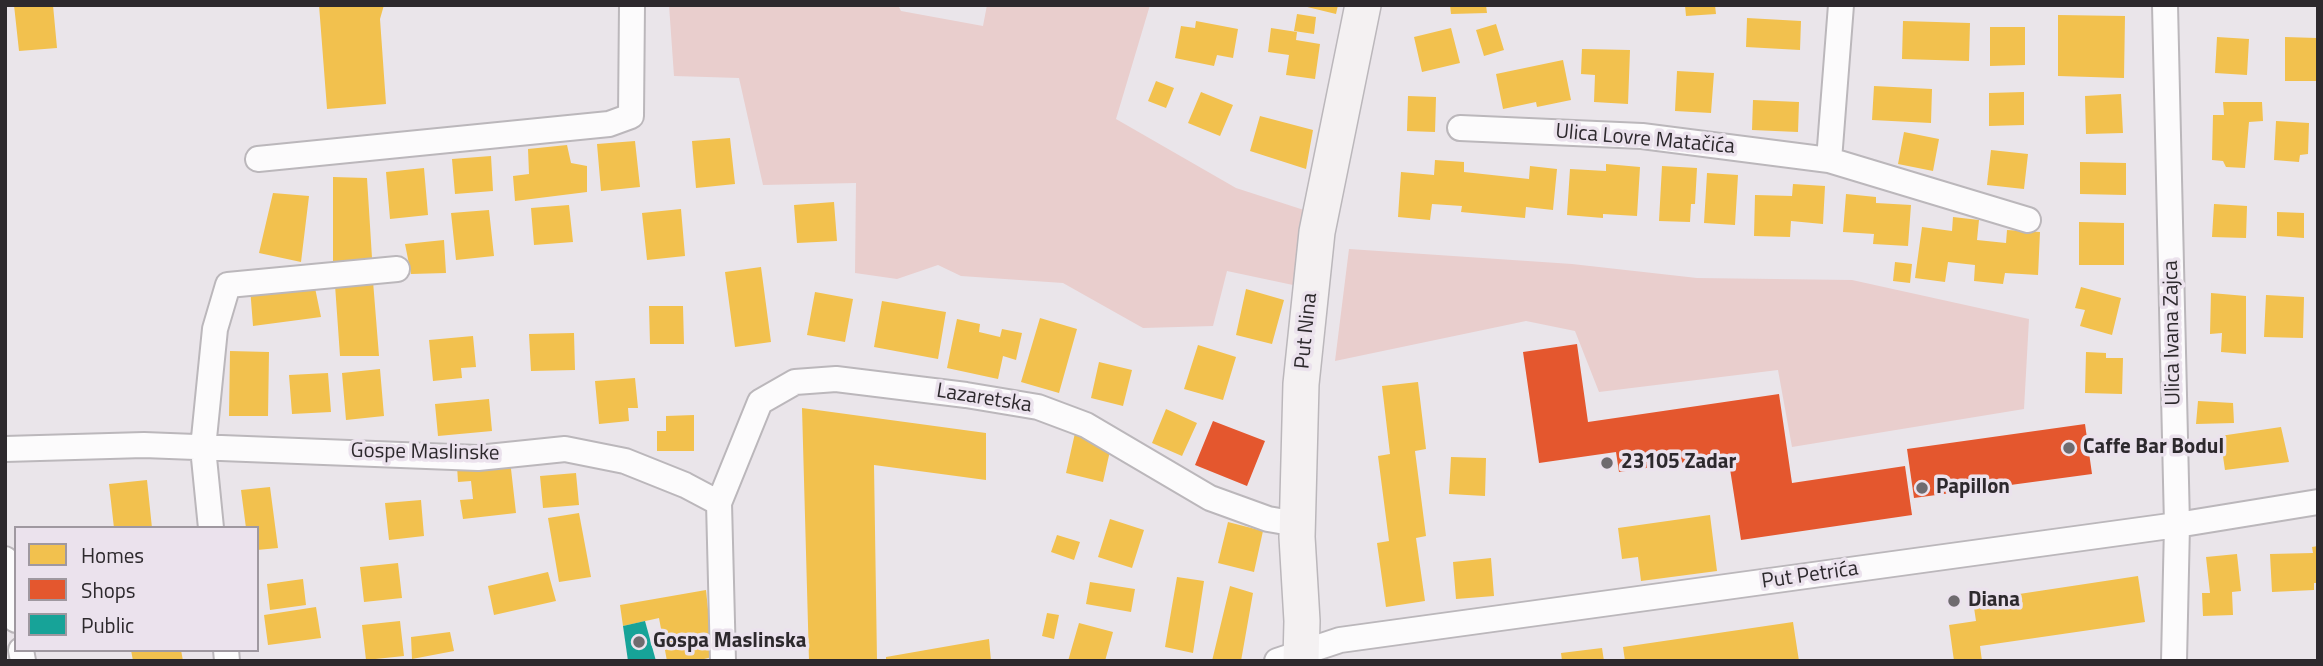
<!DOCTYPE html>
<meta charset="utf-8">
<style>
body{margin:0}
#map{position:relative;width:2323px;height:666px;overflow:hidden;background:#eae5ea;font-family:"Titillium Web",sans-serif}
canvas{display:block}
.frame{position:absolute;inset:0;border:7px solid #2d292d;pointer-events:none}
.legend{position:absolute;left:14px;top:526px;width:245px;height:126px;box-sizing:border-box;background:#ebe2ed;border:2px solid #9f98a0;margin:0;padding:9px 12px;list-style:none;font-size:21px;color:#2d292d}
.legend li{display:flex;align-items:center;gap:14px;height:35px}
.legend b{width:35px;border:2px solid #9f98a0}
</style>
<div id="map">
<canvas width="2323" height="666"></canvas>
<div class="frame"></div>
<ul class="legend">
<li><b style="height:19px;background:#f2c14e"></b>Homes</li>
<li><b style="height:19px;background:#e4572e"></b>Shops</li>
<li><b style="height:19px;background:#17a398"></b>Public</li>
</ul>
</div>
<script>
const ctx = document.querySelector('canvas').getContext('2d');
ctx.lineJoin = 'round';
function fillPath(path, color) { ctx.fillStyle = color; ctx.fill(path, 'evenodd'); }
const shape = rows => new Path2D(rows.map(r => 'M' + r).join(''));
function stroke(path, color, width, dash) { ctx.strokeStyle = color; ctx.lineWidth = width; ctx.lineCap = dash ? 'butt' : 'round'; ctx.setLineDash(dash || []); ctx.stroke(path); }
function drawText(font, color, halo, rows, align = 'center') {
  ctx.font = font + ' "Titillium Web",sans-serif'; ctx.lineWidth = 7; ctx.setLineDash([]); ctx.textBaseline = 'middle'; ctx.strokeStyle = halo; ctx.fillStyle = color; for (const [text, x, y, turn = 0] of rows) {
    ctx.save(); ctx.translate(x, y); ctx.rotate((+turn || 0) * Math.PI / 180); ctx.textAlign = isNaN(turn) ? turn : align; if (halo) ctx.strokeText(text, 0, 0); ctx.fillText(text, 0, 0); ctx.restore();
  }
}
const green = shape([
 [669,5,898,5,901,11,983,26,987,5,1150,5,1116,119,1236,188,1307,211,1293,285,1227,271,1213,326,1143,328,1063,283,961,276,938,265,897,279,855,273,856,183,763,185,739,78,674,76],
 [1349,249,1572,264,1697,278,1852,280,2029,319,2024,409,1792,447,1778,370,1599,392,1575,331,1526,321,1335,361]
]);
const homes = shape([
 [14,5,53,5,57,48,19,51],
 [319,5,384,5,380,19,386,104,327,109],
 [1299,5,1338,5,1336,14],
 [1450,5,1486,5,1487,13,1451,14],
 [1685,5,1715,5,1716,14,1686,16],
 [1297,14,1316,17,1314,34,1294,31],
 [2058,15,2125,16,2124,78,2058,76],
 [1747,18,1801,21,1800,50,1746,47],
 [1196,21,1238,29,1233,58,1217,55,1214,66,1175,58,1181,26,1195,28],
 [1903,21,1970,23,1969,61,1902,59],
 [1496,24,1504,50,1484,56,1476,30],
 [1990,27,2025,27,2025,65,1990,66],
 [1271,28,1297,32,1296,40,1320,44,1315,79,1286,75,1289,55,1268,52],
 [1451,28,1460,63,1422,72,1414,37],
 [2217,37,2249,39,2247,75,2215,73],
 [2285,37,2317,38,2318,81,2285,81],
 [1582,49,1630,50,1628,104,1594,102,1595,75,1581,74],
 [1563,60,1571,100,1537,107,1536,102,1503,109,1496,74],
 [1677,71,1714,73,1711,113,1675,111],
 [1156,81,1174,88,1166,108,1148,101],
 [1874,86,1932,89,1931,123,1872,120],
 [1201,92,1233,105,1220,136,1188,123],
 [2024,92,2024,125,1989,126,1989,93],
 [2121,94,2123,133,2086,134,2085,96],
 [1408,96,1436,97,1435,132,1407,131],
 [1753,100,1799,102,1798,132,1752,130],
 [2223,102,2262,102,2263,121,2249,122,2245,168,2226,167,2223,161,2212,160,2213,115,2224,115],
 [1260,116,1313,130,1306,169,1250,151],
 [2276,121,2309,123,2308,154,2300,155,2299,162,2274,160],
 [1904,132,1939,139,1933,171,1898,164],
 [730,138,735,184,696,188,692,141],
 [635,141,640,187,601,191,597,144],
 [567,145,571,163,587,166,587,192,515,201,513,176,529,174,528,149],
 [1991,150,2028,154,2024,189,1987,185],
 [491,156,493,191,455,194,452,159],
 [1435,160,1464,162,1464,172,1529,179,1530,166,1557,169,1553,210,1526,207,1525,218,1461,212,1462,206,1432,204,1430,220,1398,217,1401,172,1434,175],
 [2080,162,2126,163,2126,195,2080,194],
 [1606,164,1640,167,1637,216,1603,214,1603,218,1567,215,1570,169,1606,171],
 [1662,166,1697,168,1695,204,1691,204,1690,222,1659,221],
 [424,168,428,215,390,219,386,172],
 [1707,173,1738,175,1735,225,1704,223],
 [333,177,367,178,372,258,333,262],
 [1793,184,1825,186,1823,224,1791,221,1790,237,1754,236,1755,195,1792,196],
 [273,193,309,196,301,262,259,253],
 [1846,194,1876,197,1876,203,1911,205,1908,246,1873,244,1874,234,1843,232],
 [834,202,837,241,797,243,794,205],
 [2214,204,2247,206,2246,238,2212,237],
 [569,205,573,242,534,245,531,208],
 [681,209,685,256,647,260,642,213],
 [489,210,494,256,456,260,451,213],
 [2277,212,2304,213,2304,238,2277,236],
 [1953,217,1979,220,1977,240,2006,243,2007,230,2040,232,2038,275,2005,273,2003,284,1974,281,1975,265,1948,262,1945,282,1915,278,1922,227,1952,231],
 [2079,222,2124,223,2124,265,2079,265],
 [444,240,446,273,411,274,405,244],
 [1895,262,1912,264,1910,283,1893,281],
 [761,267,771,342,735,347,725,272],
 [373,281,379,356,340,356,335,285],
 [314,283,321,317,253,326,250,287],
 [2081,287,2121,298,2112,335,2080,326,2085,310,2075,308],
 [1246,289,1284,300,1272,344,1236,335],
 [815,292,853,299,845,342,807,335],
 [2211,293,2246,296,2246,354,2221,352,2222,333,2210,334],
 [2266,295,2304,297,2303,338,2264,337],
 [882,301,946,312,938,359,874,347],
 [649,306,683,306,684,344,650,344],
 [1040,318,1077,329,1059,393,1021,382],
 [957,319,980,324,979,332,1000,337,1002,329,1022,333,1016,360,1003,356,998,379,947,368],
 [574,333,575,370,531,371,529,334],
 [473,336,476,367,461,368,462,378,433,381,429,340],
 [1198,345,1236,357,1223,400,1184,389],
 [230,351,269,352,268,416,229,416],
 [2086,352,2106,353,2106,358,2123,358,2122,394,2085,393],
 [1099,362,1132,370,1123,406,1091,398],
 [380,369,384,416,346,420,342,373],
 [328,373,331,412,292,414,289,375],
 [635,378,638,408,628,408,629,421,599,424,595,381],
 [1418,382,1426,449,1415,451,1426,536,1416,538,1425,601,1386,607,1377,543,1389,541,1378,456,1390,454,1382,386],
 [489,399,492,431,438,436,435,404],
 [2198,401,2233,403,2234,423,2196,424],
 [802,408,986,433,986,480,874,465,877,661,809,661],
 [1166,409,1197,423,1182,456,1152,443],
 [694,415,694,451,657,451,657,431,666,431,666,416],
 [2281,427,2289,462,2225,470,2220,436],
 [1075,433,1112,442,1103,482,1066,473],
 [1451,457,1486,458,1485,496,1449,494],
 [510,460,516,513,463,519,460,500,473,499,471,481,458,482,457,466],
 [576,473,579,505,543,508,540,476],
 [147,480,152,528,114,528,109,484],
 [270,487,278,548,257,550,257,528,246,528,241,490],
 [421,500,424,536,389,540,385,503],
 [579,513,591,577,559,582,548,518],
 [1710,515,1717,571,1641,581,1638,557,1622,559,1618,528],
 [1110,519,1144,530,1132,568,1098,557],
 [1228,522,1263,531,1254,572,1218,563],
 [1057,535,1080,542,1074,560,1051,552],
 [2318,546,2318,583,2314,583,2314,590,2272,592,2270,554,2313,553,2312,547],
 [2237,554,2241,591,2232,592,2233,615,2203,616,2202,593,2210,593,2206,557],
 [1491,558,1494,596,1456,599,1453,562],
 [398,563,402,598,364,602,360,567],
 [548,572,556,601,494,615,488,586],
 [2138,576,2145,622,1980,646,1982,661,1954,661,1949,625,1976,621,1973,601],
 [1177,577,1204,581,1193,653,1165,647],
 [303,579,306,605,270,610,267,584],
 [1090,582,1135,589,1131,612,1086,604],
 [1230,586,1253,593,1241,661,1212,661],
 [706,590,713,657,695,661,667,661,659,618,623,626,620,605],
 [316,607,321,638,268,645,264,615],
 [1047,613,1059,615,1054,639,1042,636],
 [400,621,404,656,366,660,362,625],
 [1793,622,1799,661,1625,661,1623,647],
 [1079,623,1113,632,1105,661,1068,661],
 [450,632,454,651,412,659,411,637],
 [989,639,991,661,886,661,886,657],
 [1602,648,1604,661,1562,661,1561,653],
 [131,650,181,650,183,661,133,661]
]);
const shops = shape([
 [1577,344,1588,422,1779,394,1792,483,1905,466,1912,515,1741,540,1728,456,1619,472,1616,452,1539,463,1523,352],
 [1213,421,1265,441,1247,486,1195,465],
 [2085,424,2092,474,1914,498,1907,449]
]);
const public = shape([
 [645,621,656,661,628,661,623,626]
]);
const street = shape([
 [2165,5,2177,525,2174,661],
 [1460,128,1642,136,1829,160,2028,220],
 [258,159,609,124,631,116,632,5],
 [1829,160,1841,5],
 [5,449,144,445,478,458,565,449,625,461,685,485,719,503,723,661],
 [719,503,760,402,795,382,836,379,966,395,1038,407,1086,425,1210,498,1268,519,1297,524],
 [211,528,203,448,215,329,228,285,397,269],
 [5,559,16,620],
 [21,650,23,661],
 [226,650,227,661],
 [1277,661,1340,640,2177,525,2318,502]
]);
const secondary = shape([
 [1301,661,1302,621,1297,537,1301,384,1317,232,1363,5]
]);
const markers = [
 [2069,448,7,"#6f6b6f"],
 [1607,463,7,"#6f6b6f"],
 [1922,488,7,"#6f6b6f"],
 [1954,601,7,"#6f6b6f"],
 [639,642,7,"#6f6b6f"]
];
const streetNames = [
 ["Ulica Lovre Matačića",1645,140,5],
 ["Put Nina",1307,331,-84],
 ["Ulica Ivana Zajca",2173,333,-91],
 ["Lazaretska",984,399,9],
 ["Gospe Maslinske",425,453,1],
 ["Put Petrića",1810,576,-8]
];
const poiNames = [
 ["Caffe Bar Bodul",2083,448],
 ["23105 Zadar",1621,463],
 ["Papillon",1936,488],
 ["Diana",1968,601],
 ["Gospa Maslinska",653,642]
];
fillPath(green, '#e9cecd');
fillPath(homes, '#f2c14e');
fillPath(shops, '#e4572e');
fillPath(public, '#17a398');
stroke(street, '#bbb7bb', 28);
stroke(secondary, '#bbb7bb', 38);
stroke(street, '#fcfbfc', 24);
stroke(secondary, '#f4f1f2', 35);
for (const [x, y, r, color] of markers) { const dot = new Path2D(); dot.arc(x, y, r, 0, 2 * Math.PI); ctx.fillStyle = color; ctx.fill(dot); stroke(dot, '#ebe2ed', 2.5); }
drawText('21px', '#2d292d', '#ebe2ed', streetNames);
drawText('bold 21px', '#2d292d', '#ebe2ed', poiNames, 'left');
</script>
